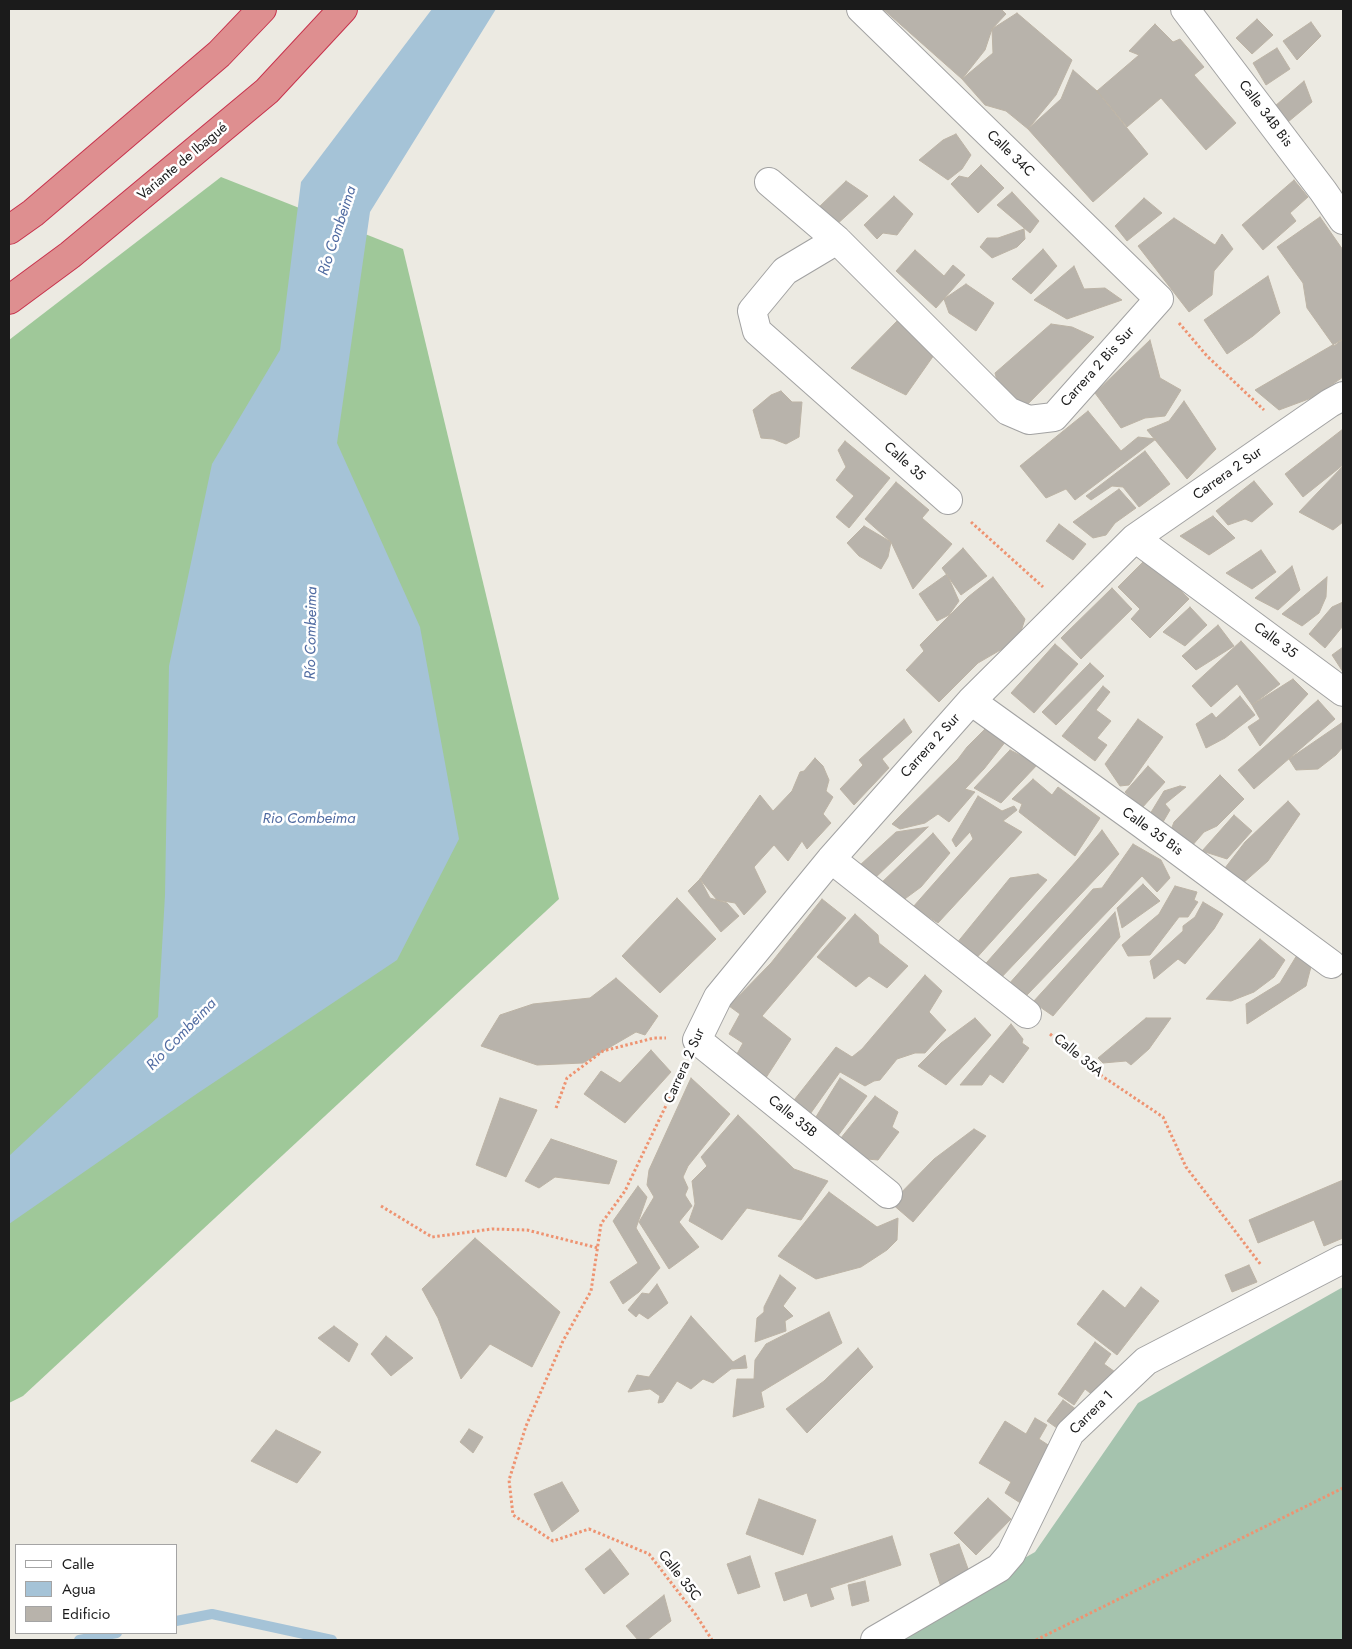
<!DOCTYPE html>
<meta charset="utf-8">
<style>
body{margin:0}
#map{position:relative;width:1352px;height:1649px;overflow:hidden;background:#eceae2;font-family:Jost,sans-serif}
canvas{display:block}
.frame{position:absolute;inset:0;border:10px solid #1b1b1b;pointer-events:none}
.legend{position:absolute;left:15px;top:1544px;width:162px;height:90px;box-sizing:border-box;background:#fff;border:1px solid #a4a4a4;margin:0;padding:6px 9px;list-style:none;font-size:15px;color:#1b1b1b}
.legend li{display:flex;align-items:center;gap:10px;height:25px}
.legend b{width:25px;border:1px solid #a4a4a4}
</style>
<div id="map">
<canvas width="1352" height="1649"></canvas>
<div class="frame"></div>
<ul class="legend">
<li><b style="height:6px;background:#fff"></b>Calle</li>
<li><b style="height:14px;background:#a5c3d7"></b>Agua</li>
<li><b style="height:14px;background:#b8b3ab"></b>Edificio</li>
</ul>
</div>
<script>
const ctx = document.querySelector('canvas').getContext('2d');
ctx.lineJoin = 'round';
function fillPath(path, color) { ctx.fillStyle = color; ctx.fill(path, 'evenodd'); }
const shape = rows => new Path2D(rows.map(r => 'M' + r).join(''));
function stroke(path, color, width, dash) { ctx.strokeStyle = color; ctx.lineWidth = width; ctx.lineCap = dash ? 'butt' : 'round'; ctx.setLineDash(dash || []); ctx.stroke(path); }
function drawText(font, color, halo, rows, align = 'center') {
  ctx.font = font + ' Jost,sans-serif'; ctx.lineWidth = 5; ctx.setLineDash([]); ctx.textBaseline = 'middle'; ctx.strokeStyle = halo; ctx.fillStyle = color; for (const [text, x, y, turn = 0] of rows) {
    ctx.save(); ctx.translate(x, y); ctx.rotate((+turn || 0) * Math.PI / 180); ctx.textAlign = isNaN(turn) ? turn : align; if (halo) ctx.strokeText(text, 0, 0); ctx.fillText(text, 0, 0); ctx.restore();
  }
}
const forest = shape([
 [221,177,403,249,559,899,23,1396,9,1403,9,340]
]);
const cemetery = shape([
 [1343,1287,1343,1640,882,1640,1035,1552,1138,1403]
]);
const water = shape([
 [432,9,496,9,370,212,337,443,420,627,459,839,397,960,195,1095,9,1224,9,1156,158,1017,165,895,169,666,212,464,280,350,301,182]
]);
const stream = shape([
 [176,1621,212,1614,332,1640],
 [79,1640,117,1633]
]);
const building = shape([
 [883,9,1001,9,1006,14,992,29,985,50,962,79,883,9],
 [1017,13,1072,60,1056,95,1028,129,1006,111,985,105,962,79,993,53,992,29,1017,13],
 [1257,19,1273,35,1252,54,1236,38,1257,19],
 [1311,22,1321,36,1297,60,1283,41,1311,22],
 [1155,24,1173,42,1180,39,1204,67,1194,75,1236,123,1206,150,1161,98,1127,127,1097,91,1139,55,1129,51,1155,24],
 [1277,48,1290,69,1266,85,1253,63,1277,48],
 [1073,70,1097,91,1148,154,1093,202,1028,129,1061,99,1073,70],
 [1304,81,1312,102,1288,122,1275,106,1304,81],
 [956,134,971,155,962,169,948,180,919,160,943,140,956,134],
 [981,165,1004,188,978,213,951,184,959,176,968,178,981,165],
 [1294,180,1308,197,1290,213,1296,221,1263,250,1242,225,1294,180],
 [846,181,868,196,835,226,818,208,846,181],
 [1012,192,1039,221,1030,233,997,205,1012,192],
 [894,196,913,214,897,235,883,233,877,239,864,225,894,196],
 [1144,198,1162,213,1127,241,1115,226,1144,198],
 [1320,217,1343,250,1343,339,1334,346,1307,308,1303,283,1277,247,1320,217],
 [1174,218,1215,245,1222,234,1233,249,1214,271,1212,295,1189,312,1138,246,1174,218],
 [1024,229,1025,239,1017,247,992,258,980,247,987,238,998,238,1024,229],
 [1043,249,1057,266,1031,294,1012,279,1043,249],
 [915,250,944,276,953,265,965,275,936,308,896,271,915,250],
 [1074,266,1084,289,1105,288,1122,300,1067,319,1034,300,1074,266],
 [1268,276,1280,313,1253,336,1227,354,1204,320,1268,276],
 [966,284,994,303,976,331,949,313,944,299,966,284],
 [899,319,934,355,906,395,851,368,899,319],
 [1051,324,1072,327,1094,337,1024,408,1001,396,995,373,1051,324],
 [1343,339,1343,377,1314,397,1279,410,1255,390,1343,339],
 [1150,340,1160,378,1181,390,1165,416,1145,418,1121,428,1095,393,1150,340],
 [781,391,792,402,802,402,799,437,786,444,773,439,761,438,753,410,771,395,781,391],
 [1184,401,1216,449,1187,479,1147,430,1169,421,1184,401],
 [1088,411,1121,451,1138,437,1156,439,1075,500,1066,489,1046,498,1020,466,1088,411],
 [1343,429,1343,465,1303,497,1285,474,1343,429],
 [845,441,890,478,849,528,836,517,854,496,836,480,846,467,838,450,845,441],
 [1145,451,1170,484,1139,507,1123,487,1112,486,1091,500,1086,496,1145,451],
 [1343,466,1343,522,1333,530,1299,512,1343,466],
 [1254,481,1273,504,1252,522,1245,519,1228,525,1216,511,1254,481],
 [896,482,929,510,922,518,952,544,913,589,891,542,865,519,896,482],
 [1119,489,1136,508,1115,523,1106,535,1093,538,1073,522,1119,489],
 [1213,516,1235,538,1209,555,1180,536,1213,516],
 [1059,524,1086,544,1073,560,1046,541,1059,524],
 [864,526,891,542,888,557,881,569,859,556,847,543,864,526],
 [963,548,987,576,961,595,942,568,963,548],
 [1261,550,1276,572,1252,589,1226,573,1261,550],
 [1148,557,1189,599,1150,638,1131,619,1140,609,1118,587,1148,557],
 [1292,566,1300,590,1278,610,1255,598,1292,566],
 [947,574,959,601,949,615,937,621,919,594,947,574],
 [993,577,1025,619,1020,634,1009,645,978,663,939,702,906,670,924,651,920,645,968,597,993,577],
 [1327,577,1326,597,1319,613,1302,626,1282,614,1327,577],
 [1112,588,1132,609,1081,659,1061,638,1112,588],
 [1343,602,1343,626,1325,648,1309,634,1332,607,1343,602],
 [1190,607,1207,625,1185,646,1163,632,1190,607],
 [1218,625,1234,646,1196,670,1182,656,1218,625],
 [1241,641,1280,684,1252,705,1237,684,1211,707,1192,686,1241,641],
 [1055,644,1078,664,1034,713,1011,693,1055,644],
 [1343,647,1343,672,1332,655,1343,647],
 [1090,663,1104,676,1056,725,1042,712,1090,663],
 [1293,679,1308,694,1260,746,1248,727,1260,719,1252,705,1293,679],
 [1103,686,1110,692,1096,710,1111,721,1097,738,1107,745,1095,761,1062,736,1103,686],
 [1240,696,1255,715,1225,738,1206,748,1196,724,1212,713,1216,718,1240,696],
 [1318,700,1335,719,1254,789,1238,770,1318,700],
 [904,719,912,732,882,759,889,768,854,805,840,789,863,765,859,760,904,719],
 [1138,719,1163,737,1129,785,1120,786,1105,764,1138,719],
 [1343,722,1343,747,1336,755,1318,769,1296,770,1289,759,1343,722],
 [985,729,1006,741,984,769,965,789,975,792,949,822,938,814,925,823,900,829,892,824,958,759,967,747,985,729],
 [1010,750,1038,764,1001,803,974,788,1010,750],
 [815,758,823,766,829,780,826,791,833,797,823,814,831,823,807,849,802,841,788,861,774,845,754,867,766,892,744,915,735,903,717,900,700,879,760,795,773,811,792,791,800,772,804,771,815,758],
 [1148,766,1165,782,1142,808,1125,792,1148,766],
 [1220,775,1244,799,1217,826,1204,832,1191,847,1171,830,1174,822,1220,775],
 [1033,779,1052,795,1058,787,1100,818,1075,856,1019,812,1022,804,1012,799,1033,779],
 [1180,786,1186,787,1165,804,1170,810,1163,822,1150,814,1164,791,1180,786],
 [978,796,1002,811,1014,806,1017,810,1003,821,1022,832,938,923,913,907,973,839,970,832,956,847,952,840,978,796],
 [1288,801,1300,814,1268,861,1242,884,1225,868,1245,842,1288,801],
 [1234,815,1252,831,1227,859,1202,851,1234,815],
 [928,827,872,881,859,866,896,832,928,827],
 [1102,830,1119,854,998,981,980,970,1078,859,1102,830],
 [933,833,950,853,921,887,902,901,878,886,933,833],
 [1133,844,1161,860,1170,878,1157,892,1142,876,1027,995,1008,985,1093,889,1102,888,1133,844],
 [1038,874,1047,880,972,963,952,949,1010,878,1038,874],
 [700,879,710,898,727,903,739,916,721,932,688,891,700,879],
 [1143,884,1160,901,1122,928,1117,908,1143,884],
 [1175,886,1197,892,1194,900,1198,902,1188,917,1179,917,1150,955,1128,956,1122,945,1159,914,1175,886],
 [677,898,716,939,660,993,622,956,677,898],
 [822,899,846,918,762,1016,791,1039,760,1087,733,1061,743,1043,729,1034,740,1014,729,1006,771,963,822,899],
 [1203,902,1223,914,1214,929,1185,964,1178,959,1154,979,1150,961,1183,931,1183,926,1195,917,1203,902],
 [1115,912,1120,937,1053,1016,1033,1002,1115,912],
 [855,914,878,935,879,943,908,966,887,988,869,976,856,987,817,957,855,914],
 [1260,939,1285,960,1274,977,1254,992,1231,1001,1206,999,1260,939],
 [1297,955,1312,963,1306,986,1247,1024,1246,1004,1280,983,1297,955],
 [925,975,942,991,929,1012,946,1030,925,1053,915,1053,897,1059,880,1080,874,1081,865,1086,840,1072,808,1117,791,1104,836,1047,852,1057,862,1049,925,975],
 [616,978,658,1016,645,1035,636,1032,583,1063,537,1065,481,1046,500,1015,533,1004,590,998,616,978],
 [975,1018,991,1035,946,1085,918,1066,941,1043,975,1018],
 [1146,1018,1171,1018,1149,1049,1131,1065,1126,1061,1103,1063,1098,1058,1146,1018],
 [1011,1024,1023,1039,1022,1043,1029,1048,1003,1083,990,1074,982,1085,960,1085,1011,1024],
 [651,1050,671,1072,625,1123,584,1094,601,1071,620,1083,651,1050],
 [691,1078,730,1114,688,1166,683,1177,688,1188,685,1195,692,1206,679,1222,699,1247,669,1269,639,1222,654,1197,647,1185,649,1170,691,1078],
 [840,1078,867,1096,835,1140,811,1125,840,1078],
 [875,1096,898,1112,892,1127,899,1132,878,1160,867,1159,836,1144,875,1096],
 [500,1098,537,1110,506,1177,476,1165,500,1098],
 [738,1115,794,1169,828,1181,801,1220,747,1208,722,1240,689,1221,695,1204,692,1181,707,1166,701,1157,738,1115],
 [974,1129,986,1136,913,1222,891,1203,934,1159,974,1129],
 [551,1139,617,1161,609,1184,555,1177,539,1188,525,1181,551,1139],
 [1343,1180,1343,1238,1324,1246,1314,1220,1258,1243,1249,1220,1343,1180],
 [638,1186,647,1197,636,1228,660,1268,639,1292,623,1304,610,1282,638,1263,613,1221,638,1186],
 [829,1192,877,1227,898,1218,897,1240,887,1250,861,1267,816,1279,778,1256,829,1192],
 [475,1238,560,1312,532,1367,490,1344,461,1379,438,1318,422,1289,475,1238],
 [1249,1265,1257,1282,1232,1292,1225,1275,1249,1265],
 [780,1275,796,1288,783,1306,793,1316,785,1321,786,1331,755,1342,757,1318,764,1312,764,1307,780,1275],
 [657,1284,668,1303,648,1319,639,1313,636,1317,628,1310,642,1293,649,1294,657,1284],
 [1141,1287,1159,1301,1117,1355,1077,1324,1103,1290,1125,1308,1141,1287],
 [829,1312,842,1343,761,1392,764,1407,733,1417,737,1379,754,1379,755,1360,766,1344,829,1312],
 [691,1316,733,1362,745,1355,747,1368,731,1369,713,1383,703,1379,691,1389,677,1381,663,1402,658,1403,660,1396,650,1389,628,1392,637,1375,649,1377,691,1316],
 [334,1326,358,1344,349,1362,318,1338,334,1326],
 [386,1336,413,1358,391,1376,371,1354,386,1336],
 [1095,1342,1111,1354,1104,1364,1118,1374,1099,1400,1085,1389,1074,1405,1058,1394,1095,1342],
 [858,1348,873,1367,807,1433,786,1409,824,1381,858,1348],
 [1063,1400,1080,1412,1064,1433,1047,1421,1063,1400],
 [1035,1418,1047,1425,1039,1439,1056,1450,1022,1504,1005,1493,1011,1482,979,1463,1005,1421,1026,1434,1035,1418],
 [469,1429,483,1437,473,1453,460,1442,469,1429],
 [276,1430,321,1452,297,1483,251,1461,276,1430],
 [562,1482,579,1511,552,1532,534,1494,562,1482],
 [988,1498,1011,1519,976,1555,954,1533,988,1498],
 [759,1499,816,1520,803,1555,746,1534,759,1499],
 [892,1536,901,1565,830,1588,834,1599,811,1607,807,1593,784,1601,775,1573,892,1536],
 [959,1544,971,1577,941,1587,930,1554,959,1544],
 [610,1549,629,1574,604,1594,585,1569,610,1549],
 [750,1556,760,1587,738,1594,727,1564,750,1556],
 [865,1581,869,1601,852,1606,848,1585,865,1581],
 [664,1595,671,1621,647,1640,638,1640,626,1626,664,1595]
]);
const path = shape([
 [1179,323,1207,356,1264,410],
 [971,522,1043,587],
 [1050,1034,1093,1070,1163,1117,1186,1167,1261,1265],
 [683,1070,625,1191,601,1224,591,1291,563,1341,526,1426,509,1480,513,1515,553,1541,589,1529,649,1554,696,1615,712,1640],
 [556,1108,567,1078,603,1051,654,1038,666,1038],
 [381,1206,432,1237,492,1229,527,1230,598,1248],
 [1036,1640,1343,1488]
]);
const minor = shape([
 [1185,9,1323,191,1343,220],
 [769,182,837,240,1008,411,1029,420,1054,417,1159,299,861,9],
 [837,240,785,271,752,311,757,331,948,500],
 [1135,538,1343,692],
 [971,701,1142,824,1331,964],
 [831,859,1027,1014],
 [888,1194,697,1040,718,997,831,859,971,701,1135,538,1330,403,1343,396],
 [875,1640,999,1568,1011,1554,1070,1433,1146,1361,1343,1259]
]);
const highway = shape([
 [9,230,33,213,219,54,262,9],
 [9,300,70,255,267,91,343,9]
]);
const streetNames = [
 ["Calle 34B Bis",1265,114,53],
 ["Calle 34C",1010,154,44],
 ["Variante de Ibagué",183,162,-40],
 ["Carrera 2 Bis Sur",1098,367,-48],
 ["Calle 35",904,462,42],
 ["Carrera 2 Sur",1228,474,-35],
 ["Calle 35",1275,641,36],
 ["Carrera 2 Sur",931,746,-48],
 ["Calle 35 Bis",1152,832,36],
 ["Calle 35A",1078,1056,39],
 ["Carrera 2 Sur",685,1066,-66],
 ["Calle 35B",792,1117,39],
 ["Carrera 1",1092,1413,-45],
 ["Calle 35C",679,1576,52]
];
const waterNames = [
 ["Río Combeima",338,231,-72],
 ["Río Combeima",312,633,-89],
 ["Rio Combeima",309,819],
 ["Río Combeima",182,1035,-46]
];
fillPath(forest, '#9fc899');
fillPath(cemetery, '#a5c3ae');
fillPath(water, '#a5c3d7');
stroke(stream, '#a5c3d7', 10);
fillPath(building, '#b8b3ab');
stroke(building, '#bcb3a5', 1);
stroke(minor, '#a2a2a2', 30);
stroke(highway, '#c7324c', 30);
stroke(path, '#ee9371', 3, [2.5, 2.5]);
stroke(minor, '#fff', 28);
stroke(highway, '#de8f90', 28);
drawText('14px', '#1b1b1b', '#fff', streetNames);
drawText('italic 15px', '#516ca2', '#fff', waterNames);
</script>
